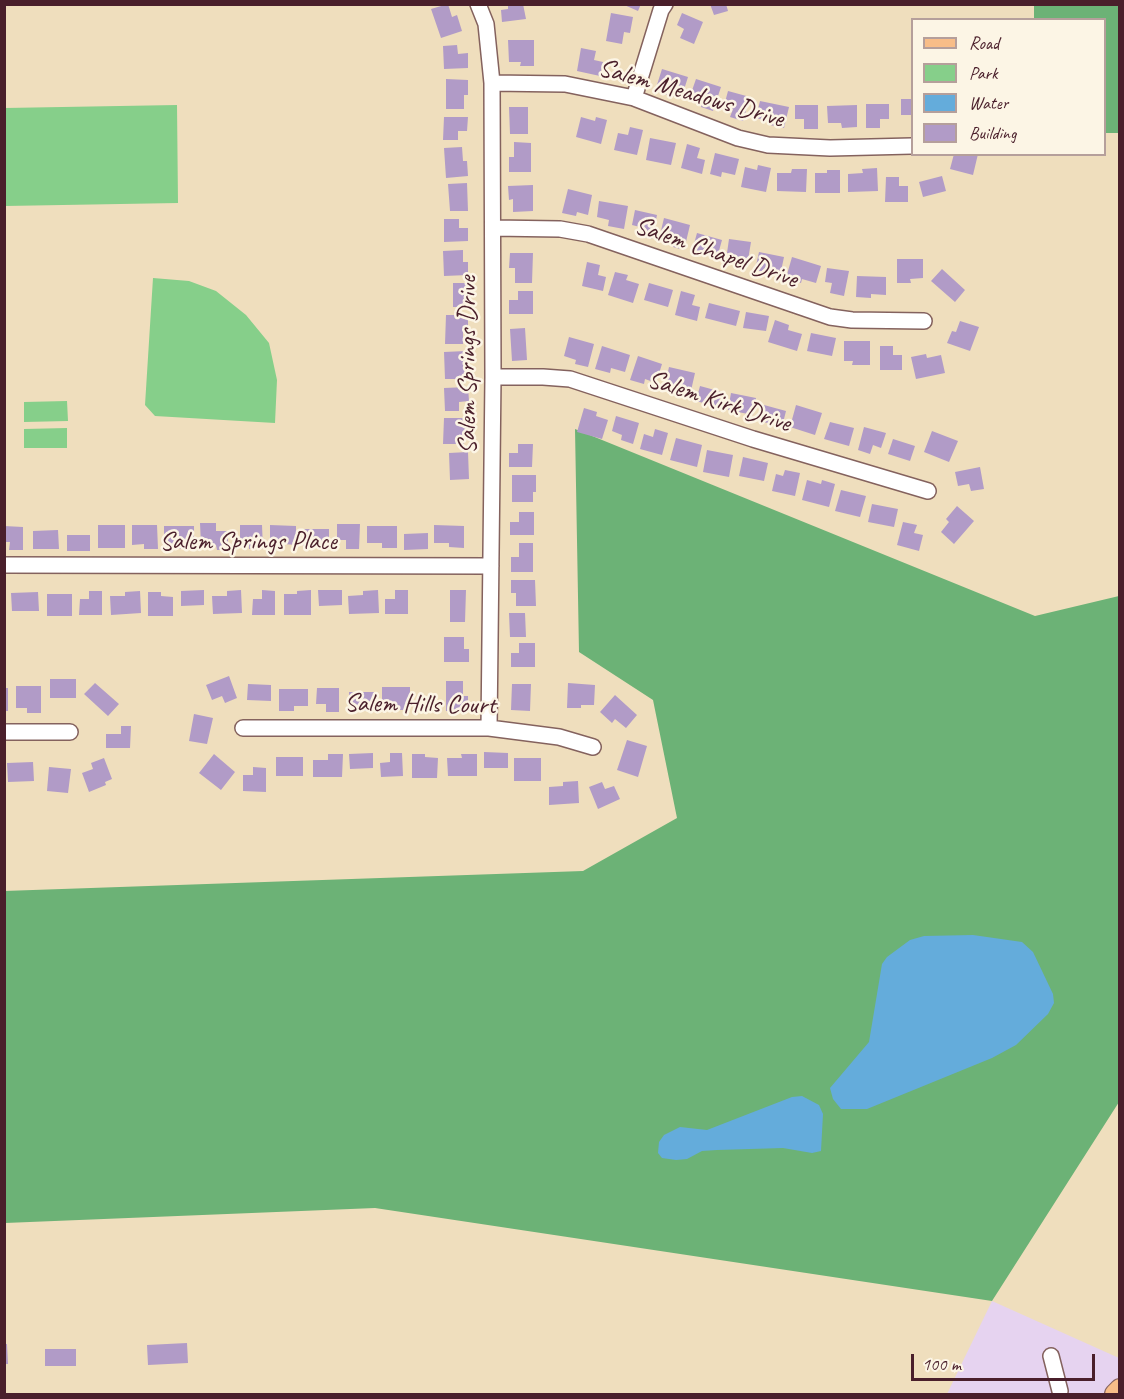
<!DOCTYPE html>
<style>
body{margin:0}
#map{position:relative;width:1124px;height:1399px;overflow:hidden;background:#efdebd;font-family:Caveat,sans-serif}
canvas{display:block}
.frame{position:absolute;inset:0;border:6px solid #4a1f2b;pointer-events:none}
.legend{position:absolute;left:911px;top:18px;width:195px;height:138px;box-sizing:border-box;background:#fcf5e5;border:2px solid #b59f9b;margin:0;padding:8px 10px;list-style:none;font-size:18px;color:#4a1f2b}
.legend li{display:flex;align-items:center;gap:12px;height:30px}
.legend b{width:30px;border:2px solid #b59f9b}
.scale{position:absolute;left:911px;top:1354px;width:184px;height:27px;box-sizing:border-box;border:3px solid #4a1f2b;border-top:0;padding-left:8px;font-size:18px;line-height:21px;white-space:nowrap;color:#4a1f2b;-webkit-text-stroke:4px #fcf5e5;paint-order:stroke}
</style>
<div id="map">
<canvas width="1124" height="1399"></canvas>
<div class="frame"></div>
<ul class="legend">
<li><b style="height:8px;background:#f8bd88"></b>Road</li>
<li><b style="height:16px;background:#86cf8a"></b>Park</li>
<li><b style="height:16px;background:#64acdb"></b>Water</li>
<li><b style="height:16px;background:#b19bc7"></b>Building</li>
</ul>
<div class="scale">100 m</div>
</div>
<script>
const ctx = document.querySelector('canvas').getContext('2d');
ctx.lineJoin = 'round';
function fillPath(path, color) { ctx.fillStyle = color; ctx.fill(path, 'evenodd'); }
const shape = rows => new Path2D(rows.map(r => 'M' + r).join(''));
function stroke(path, color, width, dash) { ctx.strokeStyle = color; ctx.lineWidth = width; ctx.lineCap = dash ? 'butt' : 'round'; ctx.setLineDash(dash || []); ctx.stroke(path); }
function drawText(font, color, halo, rows, align = 'center') {
  ctx.font = font + ' Caveat,sans-serif'; ctx.lineWidth = 5; ctx.setLineDash([]); ctx.textBaseline = 'middle'; ctx.strokeStyle = halo; ctx.fillStyle = color; for (const [text, x, y, turn = 0] of rows) {
    ctx.save(); ctx.translate(x, y); ctx.rotate((+turn || 0) * Math.PI / 180); ctx.textAlign = isNaN(turn) ? turn : align; if (halo) ctx.strokeText(text, 0, 0); ctx.fillText(text, 0, 0); ctx.restore();
  }
}
const built = shape([
 [992,1301,1119,1358,1119,1394,947,1394]
]);
const green = shape([
 [177,105,178,203,5,206,5,108],
 [153,278,189,281,216,291,246,315,269,343,277,380,275,423,155,416,145,405],
 [67,401,68,421,24,422,24,402],
 [67,428,67,448,24,448,24,429]
]);
const forest = shape([
 [1034,5,1119,5,1119,133,1105,133,1104,20,1034,19],
 [575,429,1035,616,1119,596,1119,1102,992,1301,375,1208,5,1223,4,891,583,871,677,818,653,700,579,652]
]);
const water = shape([
 [973,935,1022,942,1033,952,1053,994,1054,1003,1048,1014,1016,1045,992,1058,867,1109,841,1109,833,1099,830,1088,869,1042,882,964,887,957,910,940,924,936],
 [802,1096,819,1105,823,1114,821,1151,812,1153,783,1148,717,1150,702,1151,687,1159,676,1160,662,1158,658,1153,659,1142,664,1135,680,1127,707,1130,792,1097]
]);
const building = shape([
 [448,4,452,17,457,15,462,31,441,38,431,9],
 [508,4,523,4,526,19,502,22,501,10,508,9],
 [622,4,641,4,638,11],
 [710,4,726,4,728,11,714,15],
 [611,13,633,17,630,33,624,32,622,44,606,41],
 [682,13,703,22,694,44,680,38,684,29,677,25],
 [508,40,534,40,534,66,520,66,521,62,509,62],
 [457,45,458,54,468,53,468,68,444,69,443,46],
 [581,48,596,51,594,60,603,62,600,76,577,71],
 [662,69,688,77,681,99,655,91],
 [446,79,468,80,468,95,464,95,464,109,446,109],
 [696,79,721,87,713,111,701,107,702,103,689,99],
 [728,91,750,97,743,121,730,117,733,109,724,106],
 [901,99,912,99,912,115,901,115],
 [760,101,789,107,784,128,770,125,770,122,756,118],
 [866,104,889,104,889,119,880,119,880,128,866,128],
 [795,105,818,105,818,129,804,129,804,119,795,119],
 [857,105,857,127,842,128,841,123,828,123,827,106],
 [509,107,528,107,528,134,510,134],
 [444,117,468,117,467,131,458,131,458,140,443,140],
 [581,117,595,121,596,117,607,120,601,144,576,137],
 [630,127,643,130,637,155,614,150,618,133,628,135],
 [650,138,676,143,671,165,646,160],
 [514,142,531,143,531,172,509,172,509,157,514,157],
 [687,144,700,148,697,158,705,160,702,174,681,168],
 [462,147,463,161,467,161,468,176,446,178,444,148],
 [715,153,739,159,735,175,722,172,721,177,710,174],
 [954,154,978,154,973,175,950,169],
 [758,165,771,168,766,192,741,187,745,167,757,170],
 [877,168,878,191,848,192,848,174,863,173,862,169],
 [792,169,807,169,806,192,777,191,777,173,791,173],
 [827,170,840,170,840,193,815,193,815,173,827,173],
 [942,176,946,191,923,197,919,182],
 [886,177,899,177,899,186,908,186,908,202,885,202],
 [467,183,468,211,450,211,448,184],
 [533,185,533,211,513,212,513,199,509,200,508,186],
 [568,189,592,195,588,215,577,212,576,216,562,213],
 [599,201,628,206,624,229,608,226,609,220,597,217],
 [635,210,657,215,652,239,638,236,640,227,632,225],
 [664,218,690,225,684,250,673,247,674,242,659,239],
 [444,219,459,219,459,228,468,228,468,241,444,242],
 [697,233,722,240,717,258,692,251],
 [729,239,751,242,747,266,733,264,734,254,727,253],
 [463,250,463,262,468,262,468,275,444,276,443,251],
 [759,252,784,257,780,276,755,270],
 [510,253,533,253,532,283,515,283,515,268,509,268],
 [792,257,821,266,816,283,802,279,801,283,786,278],
 [897,259,923,259,923,278,910,279,911,283,897,283],
 [587,262,600,265,598,275,606,277,603,291,582,286],
 [827,268,849,271,844,296,830,293,832,283,825,282],
 [942,269,965,290,955,302,931,281],
 [615,272,628,275,626,280,639,284,633,303,608,295],
 [857,276,886,277,886,295,871,294,871,298,856,297],
 [453,283,469,283,469,307,453,307],
 [649,283,673,290,668,307,644,300],
 [518,291,533,291,533,314,509,314,509,300,518,300],
 [681,291,695,295,692,305,700,307,697,321,675,315],
 [709,303,740,311,736,326,705,318],
 [746,312,769,316,766,331,743,328],
 [446,315,468,315,468,330,463,330,463,344,445,344],
 [775,320,789,325,788,330,802,334,797,351,768,342],
 [960,321,979,327,970,351,947,343,952,331,956,332],
 [525,328,527,360,512,361,510,329],
 [811,333,836,338,832,356,807,351],
 [569,337,594,344,588,367,575,364,576,360,564,356],
 [844,341,870,341,870,365,852,365,853,361,844,361],
 [602,346,630,355,625,372,611,368,610,373,595,369],
 [880,346,893,346,893,355,902,355,902,370,880,370],
 [466,351,467,379,445,379,444,352],
 [926,354,927,358,941,355,945,373,916,379,911,357],
 [638,356,662,364,656,383,645,379,644,384,630,380],
 [669,367,695,373,690,395,664,390],
 [700,386,722,392,718,407,696,401],
 [468,387,469,401,459,402,459,411,445,411,444,388],
 [731,393,756,398,753,415,728,410],
 [764,405,786,411,782,427,760,421],
 [796,405,822,413,815,435,790,427],
 [584,408,597,412,596,416,608,420,602,439,577,432],
 [616,416,639,423,633,444,621,440,622,435,612,431],
 [444,418,468,418,468,432,464,432,464,444,443,444],
 [830,422,854,428,849,446,824,439],
 [864,427,886,433,881,448,873,445,870,454,858,450],
 [655,429,668,433,662,455,640,449,644,434,653,437],
 [932,431,958,441,949,462,924,452],
 [676,438,702,445,697,467,670,460],
 [893,439,915,446,910,461,888,454],
 [518,444,533,444,532,467,509,467,509,453,518,453],
 [707,450,733,455,729,477,703,472],
 [468,452,469,479,450,480,449,453],
 [743,457,768,463,764,481,739,476],
 [980,467,984,489,971,491,969,484,958,486,955,472],
 [785,470,800,473,795,496,772,491,776,474,783,476],
 [512,475,536,475,536,492,533,492,533,502,512,502],
 [807,480,821,484,822,480,835,484,829,507,802,500],
 [841,490,866,496,860,517,835,511],
 [872,504,898,509,894,527,868,522],
 [957,506,974,521,954,544,941,532,949,522,946,519],
 [519,512,534,512,534,535,510,535,510,522,519,522],
 [903,522,917,525,914,533,923,535,919,551,897,545],
 [200,523,216,523,216,531,228,531,228,550,217,550,216,545,201,545],
 [337,524,360,524,359,549,346,549,346,540,337,540],
 [98,525,125,525,125,548,98,548],
 [132,525,157,525,158,549,144,549,144,544,132,545],
 [240,525,262,525,263,549,249,549,249,540,240,540],
 [270,525,296,526,296,545,284,544,284,549,270,548],
 [434,525,464,526,464,548,449,547,449,543,434,543],
 [4,526,23,527,23,550,9,550,10,542,4,542],
 [164,526,194,526,194,549,178,549,178,544,164,544],
 [367,526,397,526,397,548,382,548,382,543,367,543],
 [303,529,329,529,329,548,303,548],
 [58,530,59,549,33,549,33,531],
 [428,533,428,549,404,550,404,534],
 [67,535,90,535,90,551,67,551],
 [519,543,533,543,533,572,511,572,511,557,519,557],
 [511,580,535,580,536,606,516,606,516,593,511,593],
 [204,590,204,605,181,606,181,591],
 [241,590,242,613,213,614,212,596,227,596,227,591],
 [262,590,275,591,275,615,252,615,253,599,262,599],
 [311,590,311,615,284,615,284,594,297,594,297,591],
 [318,590,342,590,342,605,319,606],
 [378,590,379,613,349,614,348,596,363,595,363,591],
 [395,590,408,590,408,614,385,614,385,599,395,599],
 [450,590,466,590,465,622,450,622],
 [89,591,102,591,102,615,79,615,80,599,89,599],
 [140,591,141,613,111,615,110,596,125,596,125,592],
 [38,592,39,611,12,611,11,593],
 [148,592,161,592,161,596,173,597,173,616,148,616],
 [47,594,72,594,72,616,47,616],
 [509,613,525,613,526,637,510,637],
 [444,637,464,637,464,649,469,649,469,662,444,662],
 [519,643,535,643,535,667,511,667,511,653,519,653],
 [229,676,237,698,225,703,222,696,212,700,206,685],
 [50,679,76,679,76,698,50,698],
 [446,681,463,681,463,696,468,696,468,711,446,711],
 [95,683,119,704,108,716,84,694],
 [568,683,595,685,594,705,581,705,581,708,567,708],
 [248,684,271,685,271,701,247,700],
 [512,684,531,684,530,711,511,710],
 [16,686,41,686,41,713,27,713,27,708,16,708],
 [382,687,410,687,410,710,382,710],
 [4,688,8,688,8,711,4,711],
 [317,688,339,688,339,712,326,712,326,704,316,704],
 [279,689,308,689,308,706,294,706,294,711,279,711],
 [349,692,375,692,375,711,349,711],
 [615,695,637,715,626,728,615,719,612,723,600,712],
 [194,714,213,718,207,744,189,741],
 [121,726,131,726,130,748,106,748,106,734,121,734],
 [627,740,647,746,638,777,617,770],
 [484,752,508,753,508,768,484,768],
 [373,753,373,768,350,769,349,754],
 [390,753,402,753,403,776,381,777,380,763,390,762],
 [214,754,235,772,221,790,199,773],
 [328,754,343,754,342,777,313,777,313,760,328,760],
 [412,754,425,754,425,757,438,758,437,778,412,778],
 [461,754,477,754,477,776,448,776,447,758,462,758],
 [276,757,303,757,303,776,276,776],
 [104,758,112,779,105,782,106,785,89,792,82,773,93,769,91,763],
 [514,758,541,758,541,781,514,781],
 [33,762,34,781,8,782,7,763],
 [49,767,71,769,68,793,47,791],
 [253,767,266,768,266,792,243,791,243,775,253,775],
 [578,781,579,803,549,805,549,787,563,786,563,782],
 [602,782,605,789,614,786,620,799,598,809,589,787],
 [187,1343,188,1363,148,1365,147,1345],
 [4,1344,7,1344,8,1364,4,1364],
 [45,1349,76,1349,76,1366,45,1366]
]);
const minor = shape([
 [478,4,486,24,492,83,493,377,489,728],
 [492,83,565,84,634,98,738,138,768,145,830,148,912,146],
 [634,98,661,10,665,4],
 [493,228,560,229,588,234,830,317,852,320,924,321],
 [493,377,543,377,570,379,753,439,928,491],
 [4,565,491,566],
 [243,728,489,728,559,737,593,747],
 [4,732,70,732],
 [1051,1356,1060,1391]
]);
const major = shape([
 [1115,1394,1120,1389]
]);
const streetNames = [
 ["Salem Meadows Drive",691,94,16],
 ["Salem Chapel Drive",716,253,19],
 ["Salem Springs Drive",468,365,-90],
 ["Salem Kirk Drive",719,402,18],
 ["Salem Springs Place",248,542],
 ["Salem Hills Court",420,705,1]
];
fillPath(built, '#e6d3f0');
fillPath(green, '#86cf8a');
fillPath(forest, '#6cb276');
fillPath(water, '#64acdb');
fillPath(building, '#b19bc7');
stroke(minor, '#84625e', 18);
stroke(major, '#84625e', 22);
stroke(minor, '#fff', 15);
stroke(major, '#f8bd88', 20);
drawText('26px', '#4a1f2b', '#fcf5e5', streetNames);
</script>
